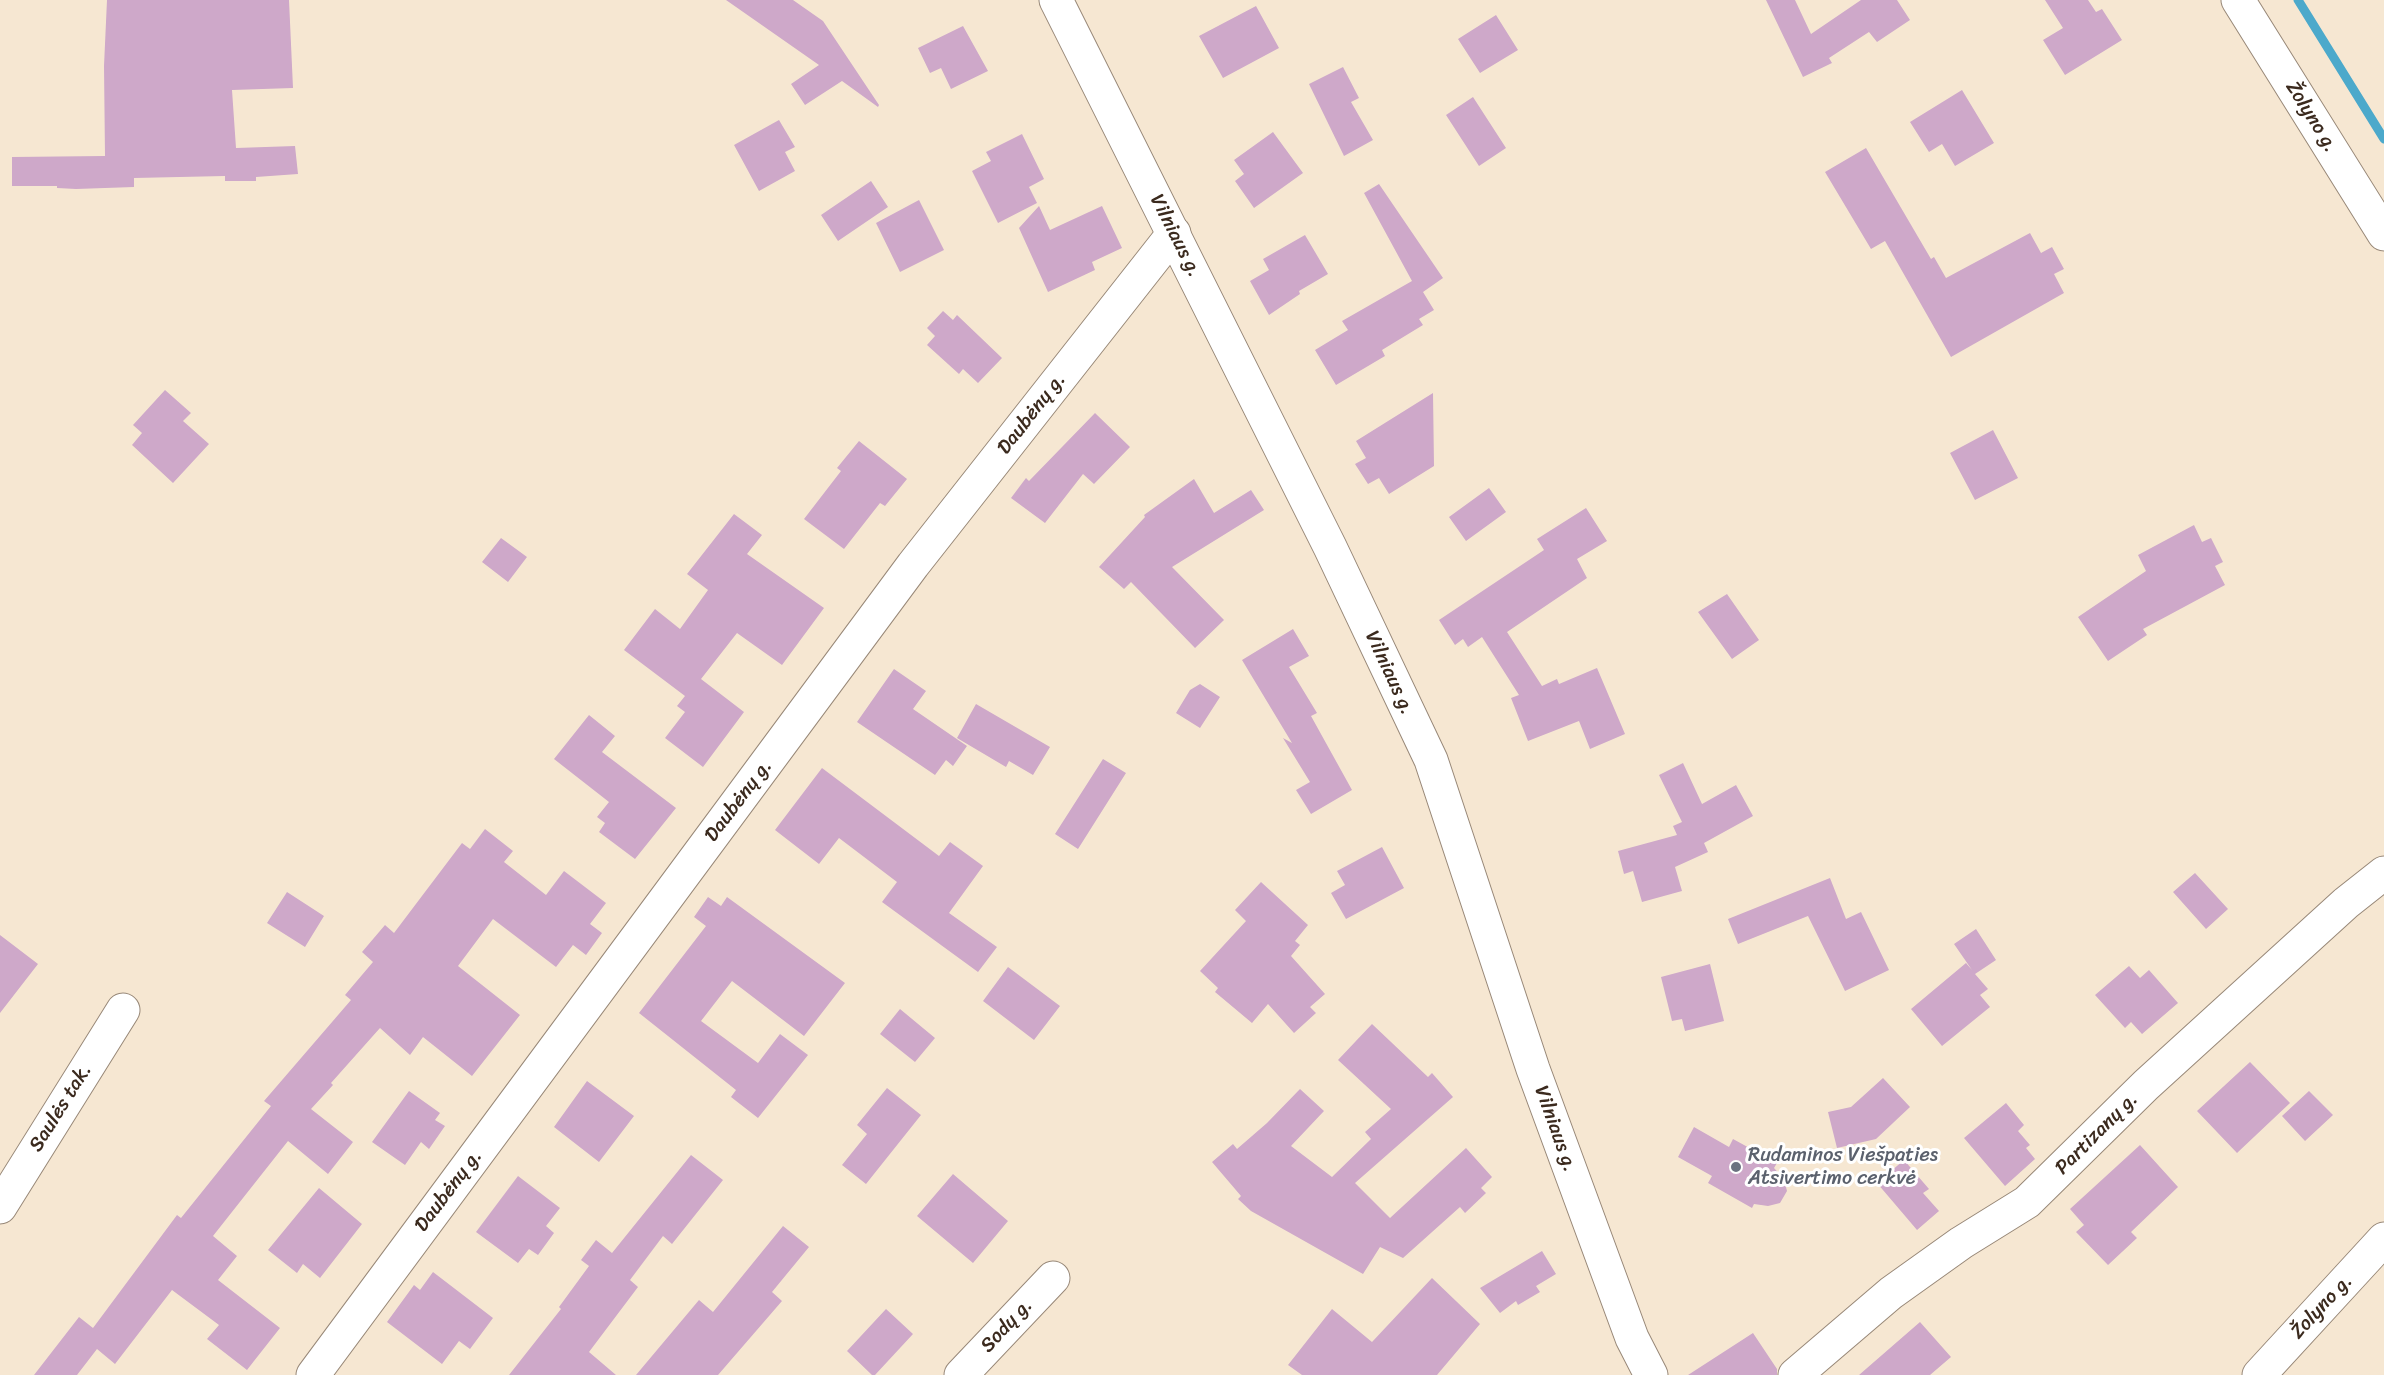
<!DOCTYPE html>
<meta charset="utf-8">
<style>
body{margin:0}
canvas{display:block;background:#f6e7d2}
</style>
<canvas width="2384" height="1375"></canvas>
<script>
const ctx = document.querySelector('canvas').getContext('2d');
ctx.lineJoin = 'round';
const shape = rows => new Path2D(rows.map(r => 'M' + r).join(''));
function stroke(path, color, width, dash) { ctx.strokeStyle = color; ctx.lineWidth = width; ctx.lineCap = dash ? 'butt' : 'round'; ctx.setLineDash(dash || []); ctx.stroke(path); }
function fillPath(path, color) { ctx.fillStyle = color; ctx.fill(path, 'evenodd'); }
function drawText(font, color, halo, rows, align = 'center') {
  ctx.font = font + ' Sriracha,sans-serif'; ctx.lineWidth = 6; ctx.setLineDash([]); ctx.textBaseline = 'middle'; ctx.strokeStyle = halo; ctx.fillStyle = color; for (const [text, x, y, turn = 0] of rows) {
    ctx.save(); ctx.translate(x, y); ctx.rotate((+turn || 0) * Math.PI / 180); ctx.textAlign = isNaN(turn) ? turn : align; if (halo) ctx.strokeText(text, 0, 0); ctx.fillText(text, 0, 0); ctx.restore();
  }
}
const stream = shape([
 [2298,0,2384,139]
]);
const building = shape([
 [107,0,289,0,293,88,232,90,236,148,295,146,298,174,256,177,256,181,225,181,225,176,134,178,134,187,76,189,57,188,57,186,12,186,12,157,105,156,104,66],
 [726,0,793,0,823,21,879,105,878,107,842,81,805,105,791,84,819,65],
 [1766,0,1795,0,1811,34,1861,0,1897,0,1910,20,1877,42,1869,32,1829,58,1832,63,1803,77],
 [2045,0,2088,0,2096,12,2102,9,2122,40,2065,75,2043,40,2063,28],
 [1256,6,1279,48,1223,78,1199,36],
 [1496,15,1518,50,1480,73,1458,39],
 [963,26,988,71,951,89,941,68,930,73,918,48],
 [1343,67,1359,98,1351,102,1373,140,1344,156,1309,84],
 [1962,90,1994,143,1955,166,1942,144,1929,152,1910,122],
 [1473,97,1506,148,1479,166,1446,115],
 [779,120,795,147,785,152,795,171,759,191,734,145],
 [1273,132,1303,173,1254,208,1235,181,1244,174,1234,160],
 [1022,134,1044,179,1029,187,1037,203,998,223,972,171,991,161,986,152],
 [1866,148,1931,259,1934,257,1946,278,2030,233,2041,253,2052,247,2064,269,2054,274,2064,293,1951,357,1885,241,1871,249,1825,172],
 [871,181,888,207,838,241,821,215],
 [1379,184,1443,278,1423,292,1434,310,1419,319,1423,325,1382,350,1385,356,1336,385,1315,350,1348,330,1342,321,1412,281,1364,193],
 [919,200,944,250,900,272,876,223],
 [1039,206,1050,230,1102,206,1122,248,1092,262,1095,270,1048,292,1019,228],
 [1305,235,1328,274,1299,291,1300,294,1269,315,1250,281,1269,270,1263,259],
 [943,311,953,320,957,315,1002,358,978,383,963,369,959,374,927,345,935,336,927,328],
 [165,390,191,413,183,421,209,444,173,483,132,445,142,433,133,425],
 [1433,393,1434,466,1389,494,1379,478,1368,484,1355,464,1366,458,1356,441],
 [1095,413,1130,447,1094,484,1083,474,1045,523,1011,498,1026,478,1029,481],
 [1993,430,2018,478,1975,500,1950,453],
 [859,441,907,479,885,506,880,503,844,549,804,519,841,471,837,468],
 [1194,479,1214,513,1251,490,1264,510,1172,567,1224,620,1195,648,1131,582,1124,589,1099,567,1145,517,1144,515],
 [1489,488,1506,512,1466,541,1449,517],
 [1586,508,1607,541,1577,559,1587,578,1507,632,1542,686,1557,679,1559,684,1597,668,1625,734,1590,749,1579,721,1528,741,1511,698,1519,695,1482,637,1468,647,1463,639,1455,645,1439,620,1544,550,1537,539],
 [734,514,762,535,747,554,824,608,782,665,737,633,701,679,744,712,703,767,665,738,685,712,677,706,685,696,624,650,655,609,680,629,708,590,687,574],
 [2194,525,2202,542,2211,538,2223,562,2215,566,2225,585,2143,629,2147,635,2108,661,2078,617,2146,571,2138,555],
 [501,538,527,557,508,582,482,562],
 [1727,594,1759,640,1732,659,1698,612],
 [1293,629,1309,656,1289,667,1317,713,1311,716,1352,790,1311,814,1296,790,1310,782,1283,738,1292,743,1242,660],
 [894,669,926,691,913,709,967,746,953,766,946,760,935,775,857,722],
 [1200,684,1220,697,1200,728,1176,713,1190,690],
 [976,704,1050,747,1033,775,1009,761,1006,767,957,738],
 [589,715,615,736,602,752,676,808,635,859,599,832,605,823,597,817,609,802,554,759],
 [1103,759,1126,773,1078,849,1055,834],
 [1683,763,1702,804,1736,785,1753,816,1704,843,1708,852,1675,867,1682,891,1642,902,1633,871,1624,874,1618,851,1677,835,1673,826,1682,822,1659,775],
 [822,768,939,856,950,842,983,866,949,913,997,947,978,972,882,902,897,882,839,838,819,864,775,830],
 [485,829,513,851,504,862,546,895,564,871,606,903,590,924,602,933,586,955,573,945,556,967,493,919,458,966,520,1015,472,1076,423,1037,410,1055,380,1028,331,1083,333,1085,311,1109,353,1142,328,1174,288,1141,213,1236,237,1256,218,1280,280,1328,254,1361,247,1370,207,1339,219,1325,172,1290,115,1364,97,1349,77,1375,34,1375,79,1317,93,1328,177,1215,181,1218,271,1106,264,1101,351,1000,345,995,373,962,362,952,385,925,394,933,462,843,470,849],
 [1382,847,1404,888,1346,919,1331,893,1345,885,1337,871],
 [2195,873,2228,909,2206,929,2173,892],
 [1830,878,1846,919,1861,912,1889,970,1845,991,1808,916,1738,944,1728,919],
 [1261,882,1308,925,1295,941,1300,945,1291,956,1325,994,1310,1007,1316,1013,1294,1033,1268,1004,1252,1023,1215,992,1218,988,1200,971,1246,921,1235,910],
 [287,892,324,916,305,947,267,923],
 [708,897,721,906,727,897,845,983,804,1036,732,981,701,1021,758,1063,780,1034,808,1055,758,1118,731,1097,736,1090,639,1013,706,926,694,917],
 [1976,929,1996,960,1975,974,1988,989,1980,995,1990,1007,1942,1046,1911,1009,1966,963,1972,970,1954,944],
 [0,935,38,964,0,1013],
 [1710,964,1724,1021,1685,1031,1682,1019,1672,1021,1661,977],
 [2129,966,2140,978,2149,970,2178,1003,2142,1034,2131,1022,2125,1028,2095,995],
 [1008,967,1060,1006,1034,1040,983,1001],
 [900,1009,935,1038,915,1062,880,1034],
 [1372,1024,1428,1077,1432,1073,1453,1097,1355,1183,1390,1218,1466,1148,1492,1177,1481,1188,1486,1193,1465,1213,1460,1207,1403,1258,1380,1247,1363,1274,1251,1211,1238,1199,1241,1196,1212,1162,1233,1144,1237,1149,1267,1123,1300,1089,1324,1111,1291,1146,1332,1177,1371,1139,1365,1132,1391,1109,1338,1060],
 [2250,1062,2290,1103,2237,1153,2197,1111],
 [1883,1078,1910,1107,1876,1139,1837,1148,1828,1112,1851,1107],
 [587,1081,634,1116,599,1162,554,1127],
 [887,1088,921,1115,866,1184,842,1165,867,1134,857,1125],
 [409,1091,440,1113,435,1120,445,1126,429,1149,421,1142,405,1165,372,1142],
 [2309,1091,2333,1115,2305,1141,2282,1116],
 [2006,1103,2024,1125,2018,1131,2030,1145,2026,1148,2035,1159,2005,1186,1964,1138],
 [1694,1127,1729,1147,1733,1139,1777,1163,1774,1168,1784,1179,1787,1191,1780,1203,1768,1206,1754,1204,1752,1208,1708,1183,1712,1176,1678,1157],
 [2140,1145,2178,1187,2131,1232,2137,1238,2108,1265,2076,1232,2084,1225,2070,1209],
 [691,1155,723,1180,672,1244,663,1236,630,1280,638,1287,589,1352,616,1375,509,1375,561,1309,559,1307,589,1266,581,1260,596,1240,612,1253],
 [1904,1160,1929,1189,1923,1193,1939,1211,1917,1230,1877,1183],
 [953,1174,1008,1221,973,1263,917,1216],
 [518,1176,560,1208,546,1226,554,1233,538,1255,529,1249,518,1263,476,1232],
 [319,1188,362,1224,320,1278,303,1264,297,1273,268,1250],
 [783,1226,809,1247,772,1292,782,1301,718,1375,636,1375,699,1300,713,1312],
 [1542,1251,1556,1274,1536,1286,1540,1292,1518,1305,1516,1301,1500,1313,1480,1288],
 [433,1272,493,1318,470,1349,459,1341,442,1364,387,1322,414,1285,420,1290],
 [1432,1278,1480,1324,1437,1375,1302,1375,1288,1365,1332,1309,1372,1342],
 [886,1309,913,1334,875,1375,872,1375,847,1351],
 [1920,1322,1951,1357,1930,1375,1859,1375],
 [1753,1333,1777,1369,1777,1375,1688,1375]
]);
const minor = shape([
 [2238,0,2384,234],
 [0,1207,123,1010],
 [313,1375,913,565,1174,233],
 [961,1375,1053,1278],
 [1795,1375,1891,1293,1961,1243,2027,1202,2146,1085,2346,903,2384,873],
 [2259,1375,2384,1239]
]);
const secondary = shape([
 [1056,0,1330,547,1431,760,1533,1069,1632,1338,1651,1375]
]);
const markers = [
 [1736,1167,6,"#6b7280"]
];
const streetNames = [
 ["Žolyno g.",2311,117,58],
 ["Vilniaus g.",1175,236,63],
 ["Daubėnų g.",1032,414,-52],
 ["Vilniaus g.",1389,673,65],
 ["Daubėnų g.",739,801,-53],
 ["Saulės tak.",61,1108,-58],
 ["Vilniaus g.",1555,1129,70],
 ["Partizanų g.",2097,1134,-45],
 ["Daubėnų g.",449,1191,-53],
 ["Žolyno g.",2322,1307,-47],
 ["Sodų g.",1007,1326,-47]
];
const worshipNames = [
 ["Rudaminos Viešpaties",1748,1156],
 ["Atsivertimo cerkvė",1748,1179]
];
stroke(stream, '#4ca9cb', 9);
fillPath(building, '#cea8c9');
stroke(minor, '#988878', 35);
stroke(secondary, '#988878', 35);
stroke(minor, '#fff', 33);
stroke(secondary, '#fff', 33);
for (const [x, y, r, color] of markers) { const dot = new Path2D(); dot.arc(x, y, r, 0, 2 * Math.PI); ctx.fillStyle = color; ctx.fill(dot); stroke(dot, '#fff', 2); }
drawText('20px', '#3b2a1e', '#fff', streetNames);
drawText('20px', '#5b616d', '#fff', worshipNames, 'left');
</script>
